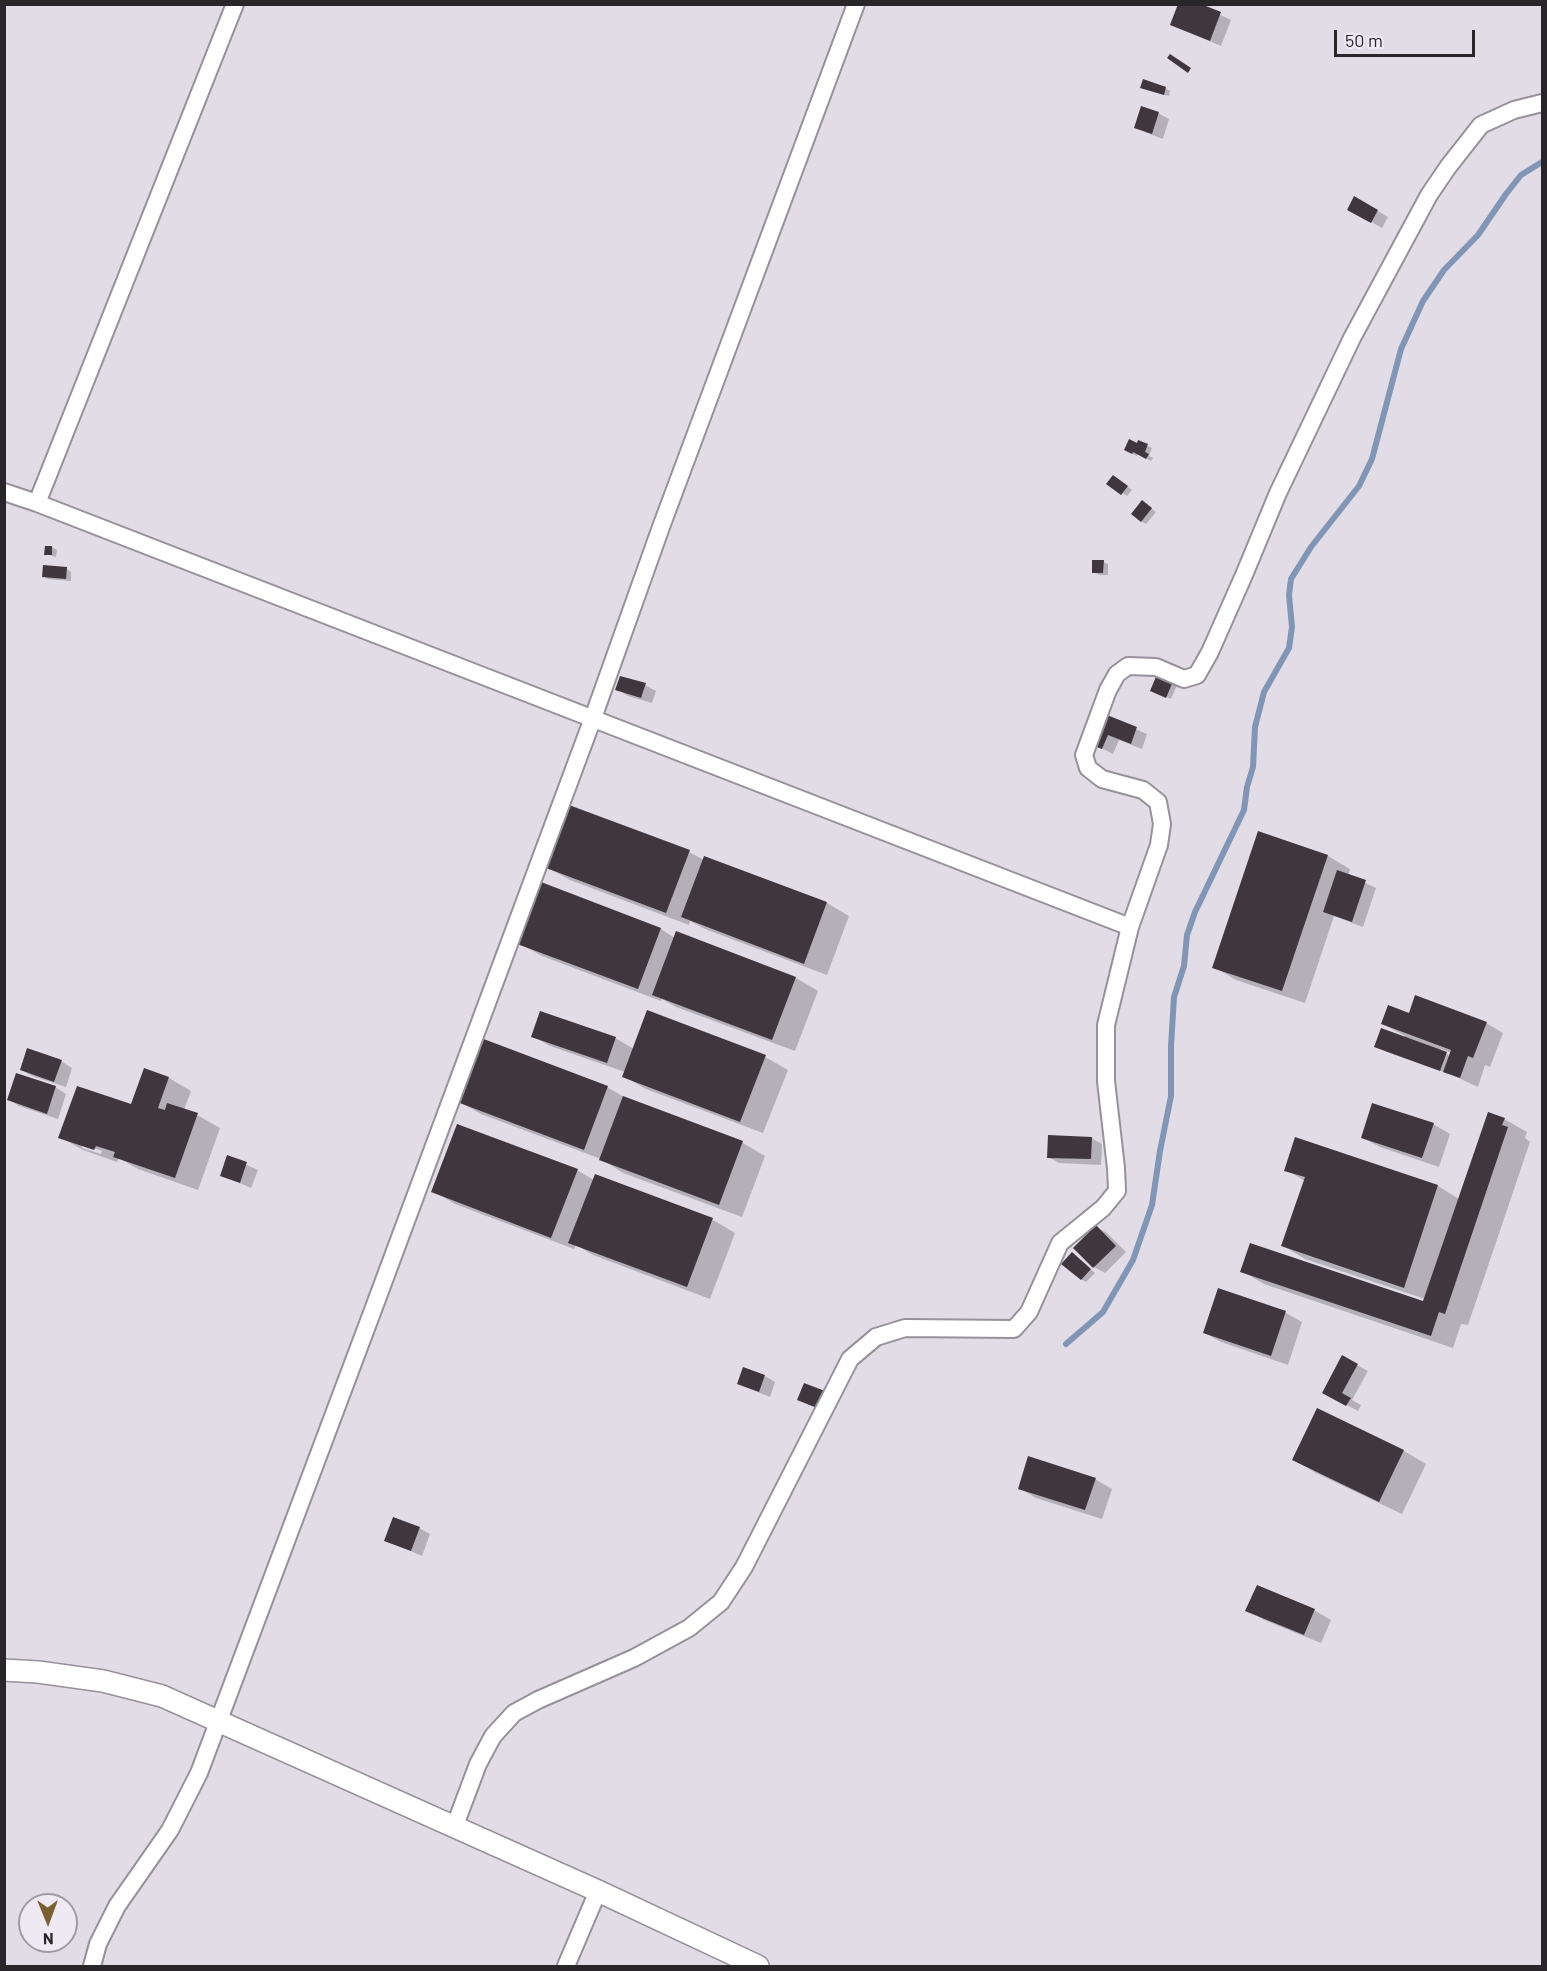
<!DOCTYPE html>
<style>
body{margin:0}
#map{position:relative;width:1547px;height:1971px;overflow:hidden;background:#e2dce6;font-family:Barlow,sans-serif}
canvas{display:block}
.frame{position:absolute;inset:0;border:6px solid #282629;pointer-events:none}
.north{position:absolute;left:18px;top:1893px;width:60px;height:60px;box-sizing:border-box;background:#efe9f3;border:2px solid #9f9ba2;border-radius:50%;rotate:179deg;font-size:16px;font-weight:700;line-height:24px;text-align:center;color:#282629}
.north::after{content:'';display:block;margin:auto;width:21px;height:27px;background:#786031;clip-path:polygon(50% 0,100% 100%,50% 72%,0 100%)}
.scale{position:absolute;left:1334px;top:30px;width:141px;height:27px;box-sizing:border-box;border:3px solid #282629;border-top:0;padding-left:8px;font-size:18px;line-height:21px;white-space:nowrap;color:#282629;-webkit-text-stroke:4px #efe9f3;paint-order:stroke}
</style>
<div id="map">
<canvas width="1547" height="1971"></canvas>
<div class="frame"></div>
<div class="north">N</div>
<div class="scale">50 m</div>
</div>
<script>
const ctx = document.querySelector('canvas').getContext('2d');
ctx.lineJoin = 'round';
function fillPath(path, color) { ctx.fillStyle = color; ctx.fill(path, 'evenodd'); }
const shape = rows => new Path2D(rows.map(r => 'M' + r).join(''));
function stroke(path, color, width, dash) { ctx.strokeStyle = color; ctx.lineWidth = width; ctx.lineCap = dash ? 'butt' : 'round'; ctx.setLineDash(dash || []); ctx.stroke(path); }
const shadow = shape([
 [1197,4,1231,20,1221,46,1171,24],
 [1165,88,1170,91,1169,96,1147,90],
 [1158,113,1169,119,1163,139,1147,133,1136,127],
 [1355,198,1388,217,1382,228,1349,209],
 [1139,442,1152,448,1149,456,1153,458,1151,461,1138,454,1137,456,1130,453],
 [1118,480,1132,490,1127,496,1108,484],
 [1147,505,1156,512,1146,524,1141,521],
 [52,547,57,550,56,557,46,554],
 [1103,562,1108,564,1108,575,1099,575,1094,572],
 [67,569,71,572,71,581,48,579,43,576],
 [1173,681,1178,683,1171,699,1157,693],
 [645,685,656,691,652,703,628,696,617,689],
 [1103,715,1147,734,1142,749,1119,740,1113,754,1091,743],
 [1259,833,1328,856,1350,869,1348,875,1376,888,1363,927,1334,916,1305,1003,1236,980,1214,967],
 [689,852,704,860,705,858,827,903,849,916,827,975,705,929,690,921,689,925,570,880,547,867],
 [541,884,661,929,675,938,677,933,796,978,818,991,795,1051,676,1007,662,999,661,1001,542,956,519,943],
 [1409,1014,1486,1023,1503,1033,1490,1067,1485,1065,1478,1087,1452,1075,1387,1052,1376,1046,1404,1038,1405,1036,1383,1024],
 [1441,1049,1452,1053,1450,1056,1440,1050],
 [533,1036,615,1038,634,1049,765,1057,788,1070,763,1133,646,1089,623,1076,625,1072,550,1046],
 [61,1061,72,1068,66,1087,32,1076,22,1070],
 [169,1078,191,1091,184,1110,197,1115,220,1128,198,1190,138,1169,119,1158,117,1162,83,1150,60,1137,132,1106],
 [82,1144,102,1151,101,1154,82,1148],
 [55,1087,66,1094,58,1119,19,1106,8,1099],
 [607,1087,631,1101,743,1143,765,1156,742,1217,623,1173,601,1159,481,1114,458,1101],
 [1504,1119,1527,1132,1525,1138,1530,1142,1468,1325,1461,1324,1453,1348,1264,1284,1242,1271,1424,1303,1425,1299,1305,1259,1283,1246,1305,1181,1286,1170,1296,1139,1438,1186,1459,1199],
 [1433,1124,1450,1134,1439,1167,1380,1147,1363,1138],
 [1091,1138,1102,1144,1101,1165,1059,1163,1048,1157],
 [228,1157,258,1170,251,1188,222,1175],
 [577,1170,594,1180,595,1176,713,1220,735,1233,710,1299,593,1255,576,1245,574,1249,455,1204,433,1191],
 [1096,1227,1107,1233,1126,1252,1105,1273,1094,1267],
 [1077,1257,1095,1273,1086,1282,1081,1279],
 [1219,1290,1286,1313,1302,1322,1288,1365,1221,1342,1205,1333],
 [1342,1357,1368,1371,1352,1400,1361,1405,1358,1411,1324,1393],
 [765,1376,775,1382,770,1397,738,1384],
 [1318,1410,1404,1451,1426,1464,1402,1514,1316,1473,1294,1460],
 [1095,1479,1112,1489,1102,1519,1036,1498,1019,1488],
 [419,1528,430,1534,422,1556,386,1540],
 [1247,1610,1314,1610,1331,1620,1321,1643,1264,1620]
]);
const stream = shape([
 [1066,1344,1103,1312,1133,1260,1152,1205,1160,1151,1171,1096,1171,1046,1174,997,1184,966,1187,935,1195,912,1244,810,1247,787,1253,767,1255,727,1264,692,1289,648,1292,627,1289,595,1291,579,1311,547,1359,486,1372,459,1401,349,1423,301,1444,270,1478,235,1506,194,1521,175,1542,162]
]);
const building = shape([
 [1178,4,1201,4,1221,12,1210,41,1170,25],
 [1170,54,1191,68,1188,73,1167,58],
 [1143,79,1166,87,1164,95,1140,88],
 [1141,106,1159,112,1152,134,1134,128],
 [1354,196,1378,210,1371,223,1347,210],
 [1129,439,1137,443,1138,440,1148,444,1145,452,1149,454,1146,459,1133,452,1132,454,1124,450],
 [1113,475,1128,486,1121,495,1106,484],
 [1142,500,1152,508,1141,522,1131,514],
 [45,546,52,546,52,555,44,555],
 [1092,560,1104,560,1103,573,1092,573],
 [43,565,67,567,66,579,42,577],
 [1158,672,1174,679,1166,698,1150,691],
 [620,676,646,683,641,698,615,690],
 [1102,713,1137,727,1131,744,1108,735,1102,749,1089,744],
 [569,805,690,850,666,913,546,868],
 [1258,831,1328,855,1282,991,1212,968],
 [704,856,827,902,804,964,681,917],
 [1337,870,1366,880,1352,922,1323,912],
 [541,882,661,928,638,989,517,944],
 [676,931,796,977,772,1040,652,995],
 [1415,995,1487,1022,1473,1058,1468,1056,1460,1078,1443,1072,1451,1050,1381,1024,1388,1005,1409,1013],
 [647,1010,766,1055,740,1122,622,1077],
 [540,1011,616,1037,607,1063,531,1037],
 [1381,1028,1447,1052,1440,1071,1374,1047],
 [481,1038,608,1086,584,1150,457,1102],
 [27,1048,62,1060,54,1082,20,1070],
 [144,1068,169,1077,158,1108,165,1110,167,1103,198,1113,175,1178,113,1157,115,1152,96,1146,94,1150,58,1138,77,1086,131,1104],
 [16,1073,56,1086,47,1114,7,1100],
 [623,1096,743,1141,719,1205,599,1160],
 [1372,1103,1434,1123,1422,1158,1361,1138],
 [1488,1112,1505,1118,1502,1125,1508,1127,1445,1314,1439,1312,1431,1336,1240,1272,1250,1243,1423,1301],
 [457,1124,578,1169,551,1238,431,1192],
 [1048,1135,1092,1137,1091,1159,1047,1158],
 [1295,1137,1438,1185,1404,1288,1281,1246,1305,1177,1284,1171],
 [227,1155,247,1162,240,1183,220,1176],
 [595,1174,713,1218,687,1287,568,1243],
 [1096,1225,1116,1246,1093,1268,1073,1248],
 [1072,1252,1091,1269,1081,1280,1061,1264],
 [1218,1288,1286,1311,1271,1356,1203,1333],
 [1342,1355,1358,1364,1342,1393,1351,1398,1346,1406,1322,1393],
 [743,1367,765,1375,759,1392,737,1384],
 [804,1383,825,1391,817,1408,797,1400],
 [1317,1408,1404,1450,1379,1502,1292,1460],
 [1028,1456,1096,1478,1085,1510,1018,1489],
 [393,1517,420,1527,411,1551,384,1541],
 [1257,1585,1315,1609,1304,1635,1245,1611]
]);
const minor = shape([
 [4,492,37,503,1130,927],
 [37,503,235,4],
 [454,1828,478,1764,493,1736,514,1713,538,1700,634,1658,689,1628,721,1602,744,1567,850,1359,876,1337,905,1328,1014,1329,1029,1312,1060,1243,1103,1208,1117,1191,1116,1168,1106,1081,1106,1025,1130,927,1159,845,1162,824,1158,802,1143,790,1102,779,1088,768,1084,755,1108,690,1117,674,1128,666,1156,667,1184,679,1197,675,1210,652,1244,575,1278,493,1352,338,1429,195,1448,167,1481,125,1514,110,1542,103],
 [92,1966,98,1944,117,1906,170,1830,199,1773,373,1310,593,718,661,527,856,4],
 [566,1966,598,1891]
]);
const tertiary = shape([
 [4,1670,38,1672,103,1681,162,1696,598,1891,758,1966]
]);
fillPath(shadow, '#0003');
stroke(stream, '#8196b6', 6);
fillPath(building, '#3f373d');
stroke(minor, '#96919a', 20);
stroke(tertiary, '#96919a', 24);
stroke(minor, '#fff', 16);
stroke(tertiary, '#fff', 21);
</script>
